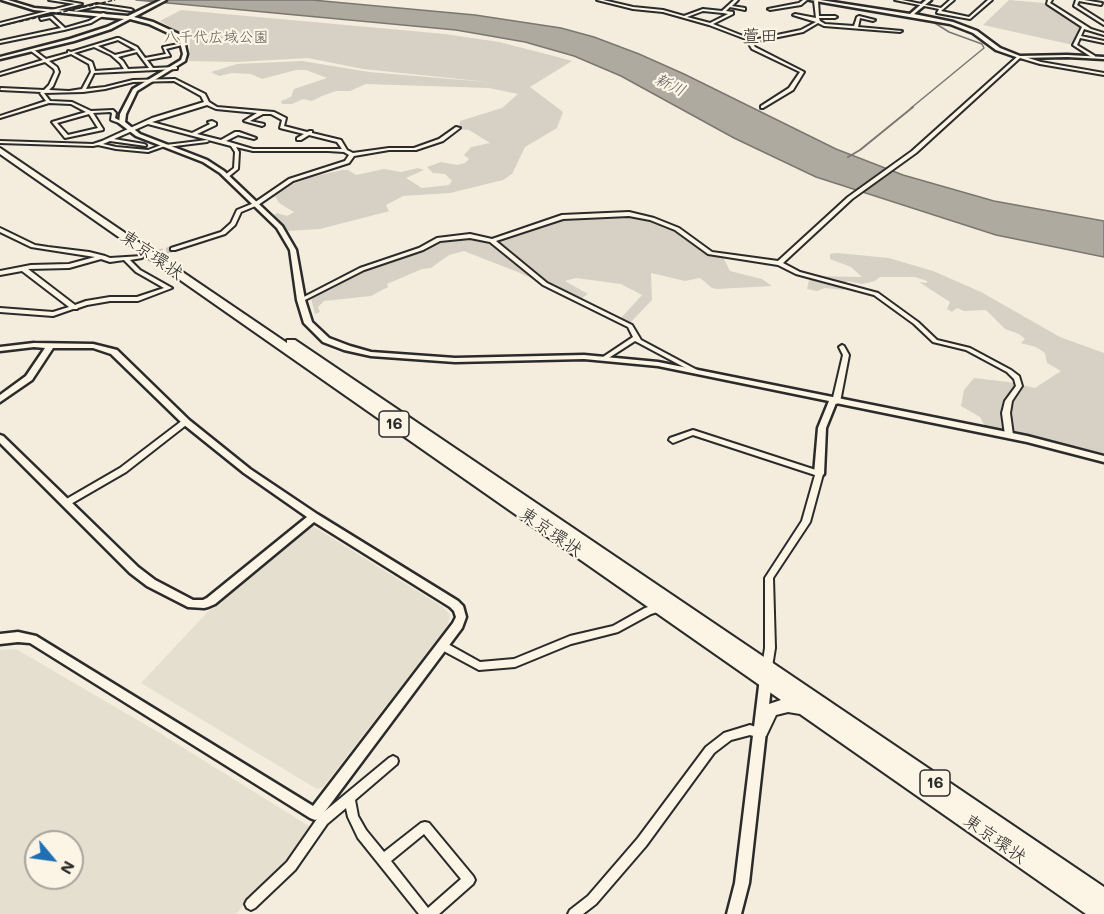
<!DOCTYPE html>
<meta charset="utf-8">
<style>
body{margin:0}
#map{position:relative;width:1104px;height:914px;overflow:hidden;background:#f4edde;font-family:Mali,sans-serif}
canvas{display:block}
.north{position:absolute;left:24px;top:830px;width:60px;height:60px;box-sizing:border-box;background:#fcf5e5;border:2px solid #a8a49b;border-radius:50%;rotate:119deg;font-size:16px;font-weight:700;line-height:24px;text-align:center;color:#2b2b2b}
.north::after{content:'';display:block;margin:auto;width:21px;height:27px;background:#1f6fb2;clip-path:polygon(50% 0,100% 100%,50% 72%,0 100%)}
</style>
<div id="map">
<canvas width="1104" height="914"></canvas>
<div class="north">N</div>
</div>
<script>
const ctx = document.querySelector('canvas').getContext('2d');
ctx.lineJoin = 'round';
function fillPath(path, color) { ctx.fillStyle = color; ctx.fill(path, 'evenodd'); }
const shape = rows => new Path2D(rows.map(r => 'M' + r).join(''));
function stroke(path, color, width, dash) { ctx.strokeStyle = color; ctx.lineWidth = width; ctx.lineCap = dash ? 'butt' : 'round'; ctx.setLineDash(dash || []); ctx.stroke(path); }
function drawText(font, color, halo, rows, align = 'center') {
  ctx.font = font + ' Mali,"Klee One",sans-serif'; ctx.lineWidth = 4.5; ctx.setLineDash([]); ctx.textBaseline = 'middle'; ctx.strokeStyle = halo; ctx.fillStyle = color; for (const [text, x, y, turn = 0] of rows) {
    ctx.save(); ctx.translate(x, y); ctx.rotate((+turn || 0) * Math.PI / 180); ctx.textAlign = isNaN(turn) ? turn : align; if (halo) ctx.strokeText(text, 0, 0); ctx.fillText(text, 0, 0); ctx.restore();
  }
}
const built = shape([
 [311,525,443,607,450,615,448,625,408,677,323,787,317,789,141,683,217,602],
 [16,649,158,732,312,828,279,871,248,900,236,914,0,914,0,650],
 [36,842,72,842,72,878,36,878]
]);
const green = shape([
 [1009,0,1044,3,1087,28,1083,28,1073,45,983,25],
 [181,10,445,34,499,42,550,55,572,61,530,87,563,112,557,128,525,147,512,174,503,180,450,193,403,196,386,205,389,211,386,212,320,229,288,231,274,215,277,213,287,216,294,212,279,203,275,196,293,184,312,177,342,170,348,170,356,175,384,169,401,172,418,168,424,170,406,178,422,188,449,185,452,181,445,174,433,173,427,167,441,162,457,165,465,163,469,159,464,155,471,147,490,143,469,130,459,129,460,121,502,108,518,94,489,88,366,84,350,91,336,91,322,96,312,101,303,99,292,104,282,104,281,101,291,97,294,89,327,78,306,70,296,70,262,79,251,74,232,73,219,76,211,72,237,64,302,61,369,72,498,83,363,69,308,58,236,62,189,61,190,39,160,21],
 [627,214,650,220,675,230,706,252,723,257,730,271,762,279,772,286,717,289,712,288,700,278,685,281,651,273,652,300,629,324,620,319,642,295,621,284,576,278,565,281,588,294,579,300,520,273,464,251,449,255,431,268,422,269,387,284,388,287,371,296,324,301,318,307,320,312,315,314,311,298,364,269,423,250,448,238,469,237,499,244,501,239,550,221,572,217],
 [837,253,889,258,933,271,981,292,1060,337,1104,353,1104,455,986,428,980,417,961,406,964,390,974,378,1008,382,1035,388,1061,371,1047,363,1045,353,1036,347,1021,343,1025,339,1019,334,1005,329,986,310,964,311,957,308,952,312,947,309,950,302,919,282,927,283,927,281,915,277,880,277,875,281,862,284,847,281,844,290,825,288,817,291,807,289,809,280,814,276,862,277,851,267,830,259,830,254]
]);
const water = shape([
 [136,0,312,0,475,15,561,28,594,37,639,54,684,74,836,149,903,175,994,201,1104,221,1104,257,996,235,816,177,734,138,621,76,574,56,525,42,456,30,136,0]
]);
const streamFar1 = shape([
 [911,108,984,48,982,44,949,32,930,20]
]);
const stream = shape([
 [848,157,860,150,913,107]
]);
const minorTunnel = shape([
 [140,257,173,249]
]);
const minor = shape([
 [49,0,59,0,82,4,0,25,0,23,75,4,49,0],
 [597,0,603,0,633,7,663,10,684,16,703,9,722,11,734,0,738,0,732,6,745,8,745,10,730,7,726,11,733,12,733,14,713,24,753,40,801,30,816,22,793,15,795,14,816,18,814,1,816,0,818,1,819,16,835,16,837,17,835,18,819,18,820,21,825,24,854,26,857,17,859,16,875,20,873,21,860,18,858,27,902,31,900,32,824,26,818,23,803,32,754,42,753,44,755,47,804,72,793,90,763,108,761,108,761,106,789,88,800,72,752,49,749,44,751,41,709,25,663,12,633,9,597,0],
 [703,11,723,13,728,14,710,23,687,17,703,11],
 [803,0,807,0,801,5,770,10,768,9,799,3,803,0],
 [895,0,902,0,941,8,950,0,954,0,941,11,969,17,988,0,992,0,970,19,937,13,939,9,895,0],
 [1048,0,1052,0,1050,3,1091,29,1104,33,1104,35,1084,29,1081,36,1104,41,1104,43,1080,38,1077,45,1095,56,1095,58,1093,58,1073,45,1082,27,1047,4,1048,0],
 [1076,0,1084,0,1102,3,1101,5,1079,1,1077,5,1104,22,1104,25,1074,6,1076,0],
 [97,4,131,9,133,10,131,11,97,6,76,11,74,10,97,4],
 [103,13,106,14,91,23,64,30,0,43,0,41,61,28,50,18,41,20,40,18,52,16,65,28,89,21,103,13],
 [117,38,119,38,137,47,145,58,166,54,163,47,184,43,186,44,166,49,170,56,147,60,153,68,176,67,177,67,177,69,94,73,86,89,105,87,133,80,175,79,205,94,209,102,217,107,274,112,286,118,284,126,307,132,310,131,312,131,312,133,341,140,347,150,353,153,389,148,414,148,439,139,456,127,460,128,443,141,416,150,389,150,354,156,349,163,293,181,258,205,241,212,235,225,225,234,175,250,171,250,171,248,221,232,231,223,237,210,254,203,289,179,345,161,349,155,344,152,328,151,253,151,236,147,239,152,238,169,227,178,225,177,225,175,234,168,235,152,231,146,148,124,114,139,144,144,146,145,146,146,110,141,103,144,116,147,148,150,164,144,166,145,207,140,209,141,207,142,167,147,165,146,148,152,116,149,98,145,93,146,0,143,0,141,93,144,102,141,152,118,204,102,201,96,174,81,133,82,105,89,83,92,44,93,50,101,72,102,91,111,113,110,116,113,115,118,124,123,122,124,111,120,112,113,110,112,93,113,103,129,103,130,65,138,52,122,86,112,71,104,49,103,0,118,0,116,46,101,40,93,41,92,0,90,1,88,44,90,49,85,55,72,54,69,45,62,0,75,0,73,43,60,31,51,31,49,33,49,46,59,68,53,68,51,71,52,117,38],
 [118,40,136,50,115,55,98,46,118,40],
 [94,47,111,55,120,63,124,69,95,71,92,62,74,53,94,47],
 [137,52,149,68,128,69,123,61,118,57,137,52],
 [71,54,89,64,91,72,82,89,69,91,49,90,53,86,59,72,57,67,49,61,71,54],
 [207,105,216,109,257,113,244,121,262,126,264,125,264,124,250,121,263,114,271,114,282,120,280,128,304,134,297,138,297,140,301,140,309,135,337,142,342,149,253,149,226,141,238,135,254,139,256,138,239,132,235,132,221,140,197,134,216,125,216,123,212,121,208,122,210,124,192,133,152,122,207,105],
 [89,114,98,128,68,135,57,123,89,114],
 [1018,56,1022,56,1041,62,1104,73,1104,75,1040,64,1020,58,916,153,852,199,783,263,800,272,878,293,918,322,937,340,970,348,1011,370,1019,376,1022,386,1012,401,1010,413,1013,435,1012,437,1006,437,1005,435,1002,413,1005,401,1016,386,1014,379,1007,372,966,350,933,342,914,324,874,295,796,274,778,265,708,254,675,230,650,220,629,216,563,219,496,241,547,283,632,325,641,340,699,371,700,372,699,373,695,373,637,342,635,341,607,359,603,359,602,358,603,357,633,337,628,327,543,285,490,242,470,238,440,241,423,250,364,270,303,301,299,301,298,300,360,268,419,248,437,238,470,234,492,239,562,215,629,212,654,218,679,228,712,252,778,261,848,197,912,151,1018,56],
 [0,228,35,245,48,247,89,252,105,256,110,258,142,256,142,258,130,260,140,270,172,288,138,301,110,301,87,305,78,308,77,309,73,309,53,316,0,312,0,308,53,312,69,307,22,271,0,275,0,271,31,265,69,264,95,257,31,247,0,232,0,228],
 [101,259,110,262,124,260,136,272,164,288,137,297,110,297,86,301,75,305,28,269,69,268,101,259],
 [842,345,844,346,849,355,840,402,836,404,832,402,843,355,839,347,842,345],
 [183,420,186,420,190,422,126,472,69,505,63,505,62,503,63,501,120,468,183,420],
 [693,430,822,472,823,474,810,522,773,578,775,648,772,667,770,670,767,671,764,670,762,667,765,648,765,578,802,521,815,475,693,435,673,443,669,440,670,438,693,430],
 [661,603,664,604,665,607,664,610,651,614,618,632,571,644,515,667,479,670,440,649,438,646,440,643,443,642,446,643,480,662,514,659,570,636,613,626,645,608,661,603],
 [750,725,764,730,765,733,764,736,760,738,750,735,731,740,714,753,646,846,596,904,583,914,568,914,570,910,588,896,638,838,706,747,724,733,750,725],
 [393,756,397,758,398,761,397,764,355,800,358,816,366,830,384,852,421,823,425,822,429,823,473,876,475,880,473,884,439,914,419,914,358,838,348,817,346,808,327,824,295,870,255,908,251,910,247,908,245,904,247,900,287,862,319,816,389,758,393,756],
 [424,834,461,879,428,908,391,861,424,834]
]);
const tertiary = shape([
 [2,0,8,0,34,8,128,16,161,0,166,0,134,17,153,22,183,36,187,54,185,61,137,91,126,114,125,122,140,134,207,160,224,171,282,226,296,250,305,300,312,322,329,338,350,346,371,352,455,358,584,355,658,362,1027,436,1104,456,1104,462,1027,442,836,403,826,428,824,474,819,477,814,474,818,428,829,401,658,366,584,359,455,362,371,356,344,350,323,342,304,323,297,300,290,250,277,228,220,173,203,162,136,136,119,123,120,114,133,89,181,60,183,54,179,38,149,24,130,19,111,29,74,41,0,59,0,57,70,39,107,27,124,19,34,10,2,0],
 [810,0,820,0,910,14,926,0,931,0,914,14,953,22,977,31,1000,48,1020,56,1067,55,1104,57,1104,59,1067,57,1019,58,996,50,973,33,950,24,810,0],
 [34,343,93,344,117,350,189,420,250,469,317,514,458,601,463,606,466,617,462,628,320,818,315,820,310,818,30,643,18,642,0,644,0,634,18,632,36,636,313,806,453,623,456,617,454,611,450,607,314,522,215,604,208,607,204,608,188,607,147,586,130,573,0,443,0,435,3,436,138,567,155,580,193,600,203,600,207,598,307,517,244,473,183,424,111,354,93,348,53,348,32,380,0,402,0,395,26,376,45,348,34,347,0,351,0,347,34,343],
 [766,673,770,675,772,678,749,883,741,914,727,914,735,883,760,678,762,675,766,673]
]);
const trunk = shape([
 [0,148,287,343,287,340,295,340,1104,887,1104,914,1086,914,800,714,788,712,776,715,766,736,760,738,754,736,752,731,766,705,781,700,0,154,0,148]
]);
const rail = shape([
 [0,26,115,0]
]);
const farParknames = [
 ["八千代広域公園",216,37]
];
const farWaternames = [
 ["新川",670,85,26]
];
const shields = [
 [394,424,30],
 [935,783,30]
];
const shieldNames = [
 ["16",394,424],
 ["16",935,783]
];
const farQuarternames = [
 ["萱田",760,36]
];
const streetNames = [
 ["東京環状",152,255,35],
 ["東京環状",551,532,35],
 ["東京環状",995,839,35]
];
fillPath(built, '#e5dfd0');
fillPath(green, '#d6d1c4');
fillPath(water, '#afaaa0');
stroke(water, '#7a7771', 1.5);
stroke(streamFar1, '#7a7771', 1.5);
stroke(stream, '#7a7771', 2);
stroke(minorTunnel, '#ccc6ba', 6, [6, 3]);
stroke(minor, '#2b2b2b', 4);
stroke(tertiary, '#2b2b2b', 5);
stroke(trunk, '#2b2b2b', 4);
fillPath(minor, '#fcf5e5');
fillPath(tertiary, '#fcf5e5');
fillPath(trunk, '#fcf5e5');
stroke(rail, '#2b2b2b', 1.5, [4.5, 2]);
drawText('15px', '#565451', '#fcf5e5', farParknames);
drawText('italic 16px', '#595754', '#fcf5e5', farWaternames);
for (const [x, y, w] of shields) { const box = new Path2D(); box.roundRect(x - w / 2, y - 13, w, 26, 4.5); ctx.fillStyle = '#fcf5e5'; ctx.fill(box); stroke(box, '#2b2b2b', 1.5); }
drawText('bold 16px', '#2b2b2b', null, shieldNames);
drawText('18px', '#2b2b2b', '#fcf5e5', farQuarternames);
drawText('18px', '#2b2b2b', '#fcf5e5', streetNames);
</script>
